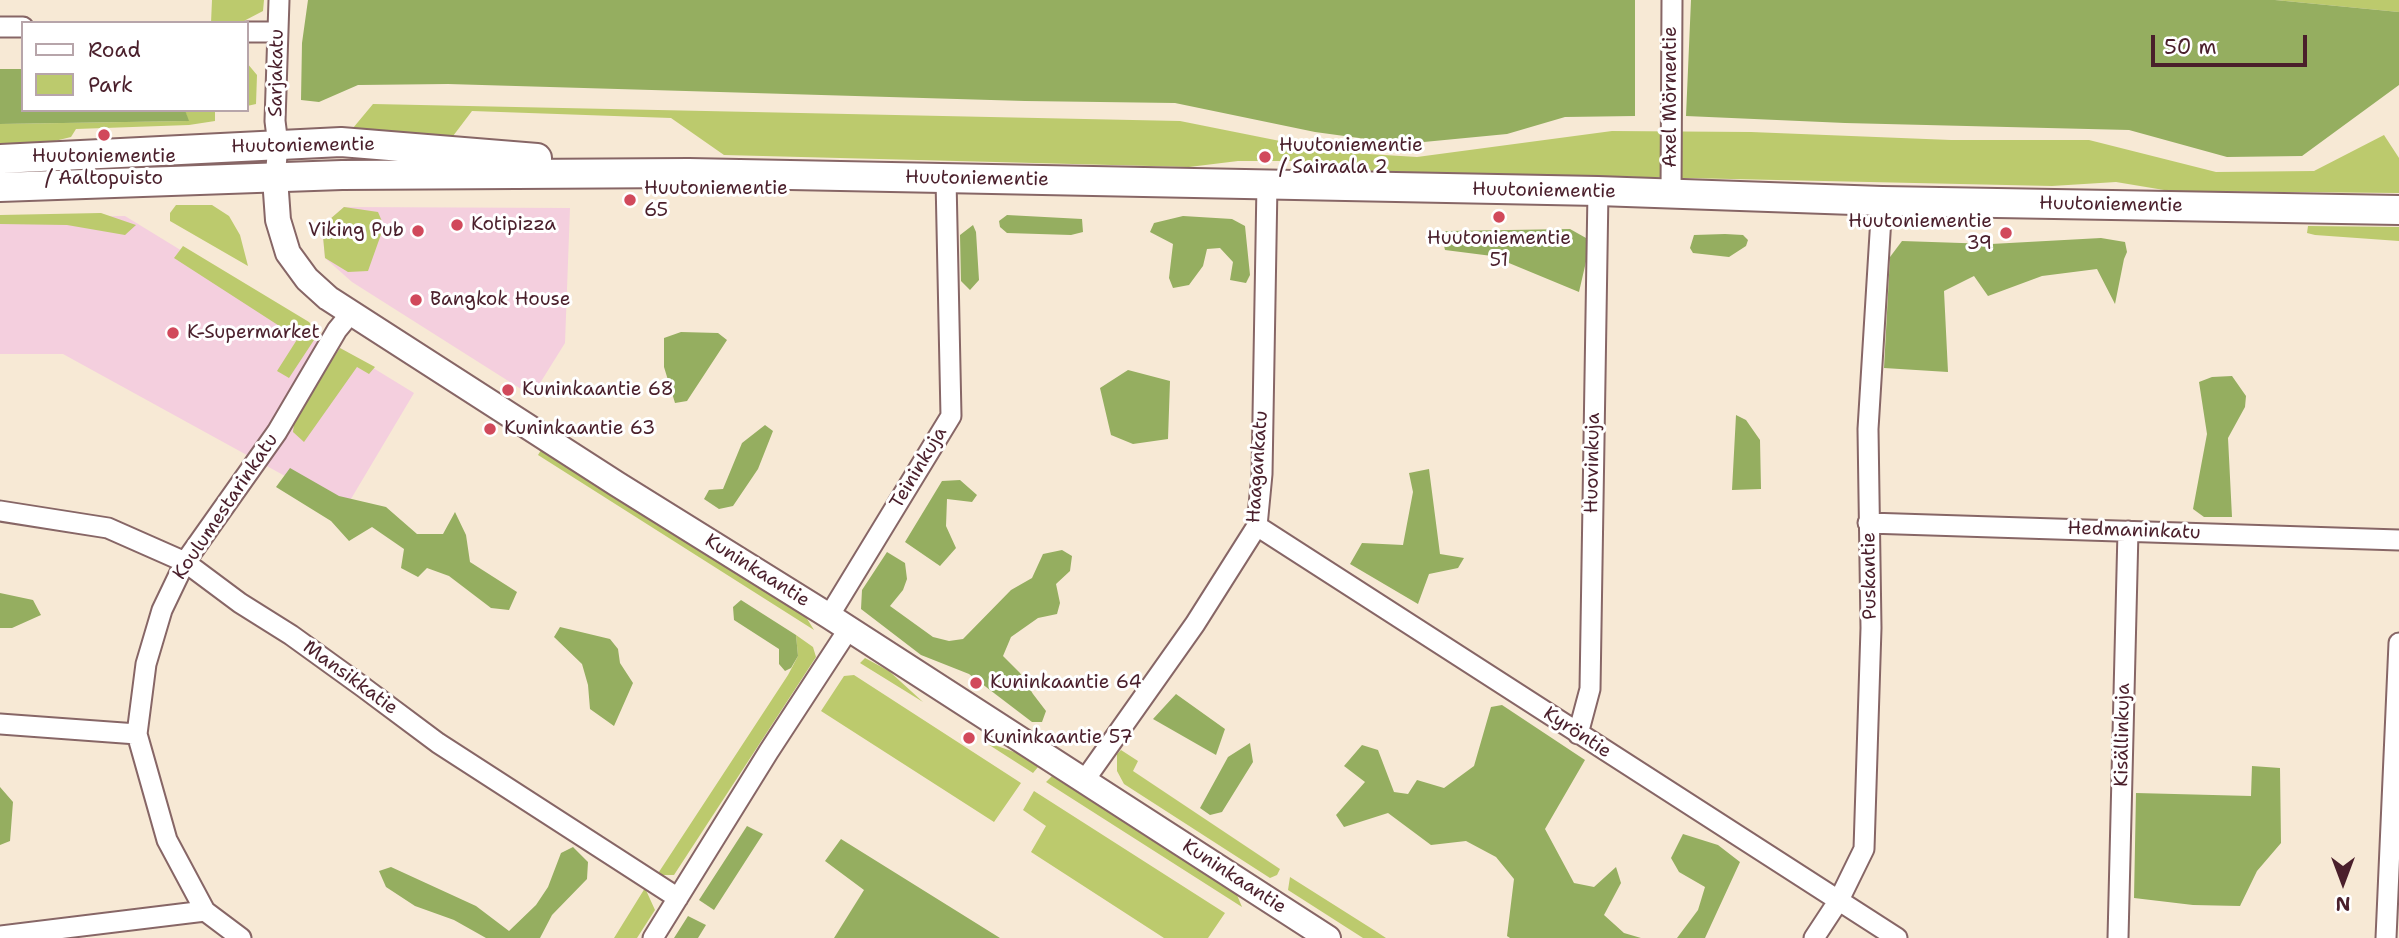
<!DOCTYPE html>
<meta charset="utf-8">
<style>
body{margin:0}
#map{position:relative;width:2399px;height:938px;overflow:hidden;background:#f7e9d5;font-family:"Shantell Sans",sans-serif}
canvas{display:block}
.legend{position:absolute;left:21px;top:21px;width:228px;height:91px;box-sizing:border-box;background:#fff;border:2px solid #b7a5aa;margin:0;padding:9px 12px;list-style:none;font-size:21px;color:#4a1f2b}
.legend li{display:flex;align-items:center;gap:14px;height:35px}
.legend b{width:35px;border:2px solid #b7a5aa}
.north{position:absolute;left:2308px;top:847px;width:70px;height:70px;-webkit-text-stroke:5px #fff;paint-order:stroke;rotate:180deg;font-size:19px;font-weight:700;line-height:28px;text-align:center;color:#4a1f2b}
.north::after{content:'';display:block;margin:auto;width:24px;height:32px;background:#4a1f2b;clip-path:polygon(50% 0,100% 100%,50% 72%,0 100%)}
.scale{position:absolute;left:2151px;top:35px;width:156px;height:32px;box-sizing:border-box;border:4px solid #4a1f2b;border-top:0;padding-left:9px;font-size:21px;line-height:24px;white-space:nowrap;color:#4a1f2b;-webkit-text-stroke:5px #fff;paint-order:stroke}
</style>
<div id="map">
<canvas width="2399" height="938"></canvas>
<ul class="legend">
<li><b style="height:9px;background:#fff"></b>Road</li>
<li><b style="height:19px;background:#bcca6d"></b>Park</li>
</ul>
<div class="north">N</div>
<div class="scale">50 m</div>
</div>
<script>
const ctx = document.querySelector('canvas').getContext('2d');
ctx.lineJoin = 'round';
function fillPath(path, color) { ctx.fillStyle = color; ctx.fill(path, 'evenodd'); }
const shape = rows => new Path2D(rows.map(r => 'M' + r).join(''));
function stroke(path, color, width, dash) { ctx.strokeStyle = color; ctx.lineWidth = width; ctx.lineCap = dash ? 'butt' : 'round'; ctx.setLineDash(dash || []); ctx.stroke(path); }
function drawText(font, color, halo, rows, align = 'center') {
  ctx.font = font + ' "Shantell Sans",sans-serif'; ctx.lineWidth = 6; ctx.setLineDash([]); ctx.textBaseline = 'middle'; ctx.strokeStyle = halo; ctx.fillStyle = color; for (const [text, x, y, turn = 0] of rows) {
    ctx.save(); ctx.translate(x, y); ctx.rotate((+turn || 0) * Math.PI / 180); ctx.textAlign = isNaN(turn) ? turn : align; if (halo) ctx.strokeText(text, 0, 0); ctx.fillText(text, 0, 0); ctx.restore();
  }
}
const built = shape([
 [344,207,570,208,565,343,532,396,352,282,325,258,322,226],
 [125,216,414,393,345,509,63,354,0,354,0,217]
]);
const green = shape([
 [212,0,264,0,263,11,240,23,211,23],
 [2275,0,2399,0,2399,12],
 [247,63,257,75,256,104,247,106],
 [373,104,1180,121,1335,152,1417,157,1612,131,1751,132,1951,140,2089,140,2216,172,2314,171,2384,135,2399,158,2399,193,2170,191,2116,182,2052,186,1366,171,1294,161,1238,161,1189,167,724,155,671,118,472,111,450,140,348,134],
 [185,110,215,110,215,121,189,125,76,129,71,137,22,149,0,150,0,124,188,121],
 [176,205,212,205,229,216,240,235,248,266,170,221,170,213],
 [344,207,378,212,384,226,368,271,348,272,325,258,322,226],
 [101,213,136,225,125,235,67,225,0,224,0,215],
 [2308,226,2399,227,2399,241,2315,235,2307,233],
 [183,246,309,322,315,329,316,337,289,378,277,371,298,338,174,258],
 [340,348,375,367,369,374,357,367,304,442,293,432,295,415],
 [541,450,555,455,806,617,814,630,538,455],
 [796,635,813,647,816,657,674,875,657,875,788,675,798,656],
 [865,658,889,671,923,702,860,663],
 [854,675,1021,783,994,822,821,711,844,676],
 [983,741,1017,753,1038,767,1033,773],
 [1121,750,1138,761,1133,771,1280,869,1277,875,1270,878,1124,784,1117,771,1117,754],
 [1052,776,1237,895,1242,907,1046,782],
 [1034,791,1225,913,1208,938,1164,938,1031,852,1046,826,1023,810],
 [1290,877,1377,932,1386,938,1363,938,1288,890],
 [645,888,655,910,637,938,614,938]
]);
const forest = shape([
 [308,0,1635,0,1635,116,1565,117,1507,134,1403,144,1315,132,1175,103,1025,101,448,84,358,85,319,102,301,100,302,43],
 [1691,0,2275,0,2399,12,2399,85,2302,156,2227,157,2129,130,1845,123,1686,116],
 [0,69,23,69,23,110,185,110,189,121,0,124],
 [1007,215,1082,219,1083,232,1071,235,1007,233,1000,227,999,221],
 [1183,216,1232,219,1245,226,1250,275,1246,283,1230,280,1233,262,1220,248,1207,249,1203,266,1189,285,1173,288,1169,278,1173,244,1150,232,1154,223],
 [973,225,976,232,979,280,970,290,961,281,960,235],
 [1570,229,1586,238,1588,253,1579,292,1492,256,1445,250,1441,233,1447,231],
 [1725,234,1743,235,1748,240,1746,246,1729,257,1693,253,1690,248,1694,235],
 [2101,238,2125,242,2127,252,2124,259,2115,304,2097,269,2042,276,1988,296,1974,276,1944,291,1948,372,1884,368,1890,257,1902,241,1991,244],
 [681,332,718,333,727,340,687,401,675,403,664,367,664,338],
 [1128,370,1170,381,1168,439,1133,444,1111,435,1100,388],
 [2232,376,2246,396,2245,407,2228,438,2232,517,2204,517,2193,509,2207,434,2199,382,2212,377],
 [1736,415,1746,420,1760,440,1761,489,1732,490],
 [765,425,773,431,758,469,733,506,719,509,704,499,709,490,723,489,742,443],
 [290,468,339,496,386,507,417,534,443,534,455,512,466,535,470,562,517,592,509,610,491,608,449,576,427,568,418,577,401,568,404,549,372,527,349,541,331,521,276,487],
 [1429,469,1440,554,1464,558,1458,568,1429,574,1418,604,1350,564,1362,543,1403,545,1413,492,1409,473],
 [960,480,977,495,972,502,947,499,946,526,956,548,940,566,905,542,942,481],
 [1062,550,1072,556,1070,571,1056,584,1060,603,1057,614,1038,618,1011,637,1003,656,1020,673,1033,694,1046,711,1042,722,1032,722,969,674,921,655,861,609,862,590,887,552,905,563,907,579,903,590,890,606,933,637,949,641,963,639,1011,590,1032,578,1043,554],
 [0,593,33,600,41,615,12,628,0,628],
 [741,600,796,635,798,656,791,668,785,671,779,664,779,649,734,620,733,607],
 [560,627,610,639,618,649,620,663,633,683,614,726,590,709,588,685,582,664,554,637],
 [1176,694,1225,729,1216,755,1153,719],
 [1502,705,1585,760,1545,829,1574,883,1594,887,1616,867,1621,883,1604,915,1624,933,1641,938,1510,938,1507,936,1514,879,1496,857,1466,841,1431,845,1388,813,1344,827,1336,815,1365,782,1344,766,1362,745,1378,750,1394,792,1408,794,1417,780,1444,788,1474,766,1491,707],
 [1250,743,1253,762,1222,812,1210,815,1200,808,1228,757],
 [2252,766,2280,768,2281,843,2257,871,2240,906,2193,905,2134,898,2136,793,2251,796],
 [0,787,13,802,10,841,0,845],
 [747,826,763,834,714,910,699,900],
 [1683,834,1718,845,1740,862,1705,938,1677,938,1698,910,1705,887,1679,872,1671,858],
 [841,839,1000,938,834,938,864,890,825,861],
 [573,847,588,862,587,879,552,915,540,938,486,938,454,920,415,906,386,887,379,871,391,867,476,906,509,931,536,905,548,887,561,853],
 [688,916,706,925,698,938,674,938]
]);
const minor = shape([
 [0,27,23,27],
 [247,32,278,32],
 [275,178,278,145,275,121,279,0],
 [1671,195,1672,0],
 [0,511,108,528,185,562,240,603,291,635,363,687,438,743,678,898],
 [1868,523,2399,540],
 [1257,526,1897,938],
 [829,616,951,416,946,179],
 [0,724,137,734],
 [1578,734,1590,689,1598,191],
 [1084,781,1195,624,1257,526,1262,474,1267,184],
 [0,936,205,911],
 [241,938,205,911,167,840,137,734,146,664,162,610,185,562,277,432,337,330,351,313],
 [653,938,769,751,848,630],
 [1814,938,1839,900,1864,849,1871,628,1868,429,1882,201],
 [2118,938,2128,531],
 [2386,938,2399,643]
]);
const tertiary = shape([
 [275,178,278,220,288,253,307,279,328,298,617,484,829,616,1328,938]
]);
const secondary = shape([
 [0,159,341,142,537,158],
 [0,187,342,175,689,173,1598,191,1882,201,2399,210]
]);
const markers = [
 [104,135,7,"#d1495b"],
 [1265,157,7,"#d1495b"],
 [630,200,7,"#d1495b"],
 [1499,217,7,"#d1495b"],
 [457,225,7,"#d1495b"],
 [418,231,7,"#d1495b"],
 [2006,233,7,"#d1495b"],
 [416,300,7,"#d1495b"],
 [173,333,7,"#d1495b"],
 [508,390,7,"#d1495b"],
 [490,429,7,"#d1495b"],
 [976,683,7,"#d1495b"],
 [969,738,7,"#d1495b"]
];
const streetNames = [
 ["Sarjakatu",277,73,-89],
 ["Axel Mörnentie",1671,97,-90],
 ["Huutoniementie",303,146,-1],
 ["Huutoniementie",977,179,1],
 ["Huutoniementie",1544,191,1],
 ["Huutoniementie",2111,205,1],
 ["Huovinkuja",1593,463,-89],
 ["Haagankatu",1258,467,-86],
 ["Teininkuja",919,468,-59],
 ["Koulumestarinkatu",226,507,-56],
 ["Hedmaninkatu",2134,531,2],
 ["Kuninkaantie",757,571,32],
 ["Puskantie",1870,576,-91],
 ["Mansikkatie",350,678,36],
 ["Kyröntie",1577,733,33],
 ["Kisällinkuja",2123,735,-89],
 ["Kuninkaantie",1234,877,33]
];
const poiNames = [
 ["Huutoniementie",1279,146],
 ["/ Sairaala 2",1279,168],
 ["Huutoniementie",104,157,"center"],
 ["/ Aaltopuisto",104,179,"center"],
 ["Huutoniementie",644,189],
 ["65",644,211],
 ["Huutoniementie",1992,222,"right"],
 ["39",1992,244,"right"],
 ["Kotipizza",471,225],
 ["Viking Pub",404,231,"right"],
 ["Huutoniementie",1499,239,"center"],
 ["51",1499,261,"center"],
 ["Bangkok House",430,300],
 ["K-Supermarket",187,333],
 ["Kuninkaantie 68",522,390],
 ["Kuninkaantie 63",504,429],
 ["Kuninkaantie 64",990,683],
 ["Kuninkaantie 57",983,738]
];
fillPath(built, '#f4cfde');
fillPath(green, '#bcca6d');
fillPath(forest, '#95ae60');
stroke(minor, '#876666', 23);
stroke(tertiary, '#876666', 28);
stroke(secondary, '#876666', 32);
stroke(minor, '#fff', 19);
stroke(tertiary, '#fff', 24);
stroke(secondary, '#fff', 28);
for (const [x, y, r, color] of markers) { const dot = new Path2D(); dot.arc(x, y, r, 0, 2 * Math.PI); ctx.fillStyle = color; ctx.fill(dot); stroke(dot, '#fff', 2.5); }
drawText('19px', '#4a1f2b', '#fff', streetNames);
drawText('19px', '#4a1f2b', '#fff', poiNames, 'left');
</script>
